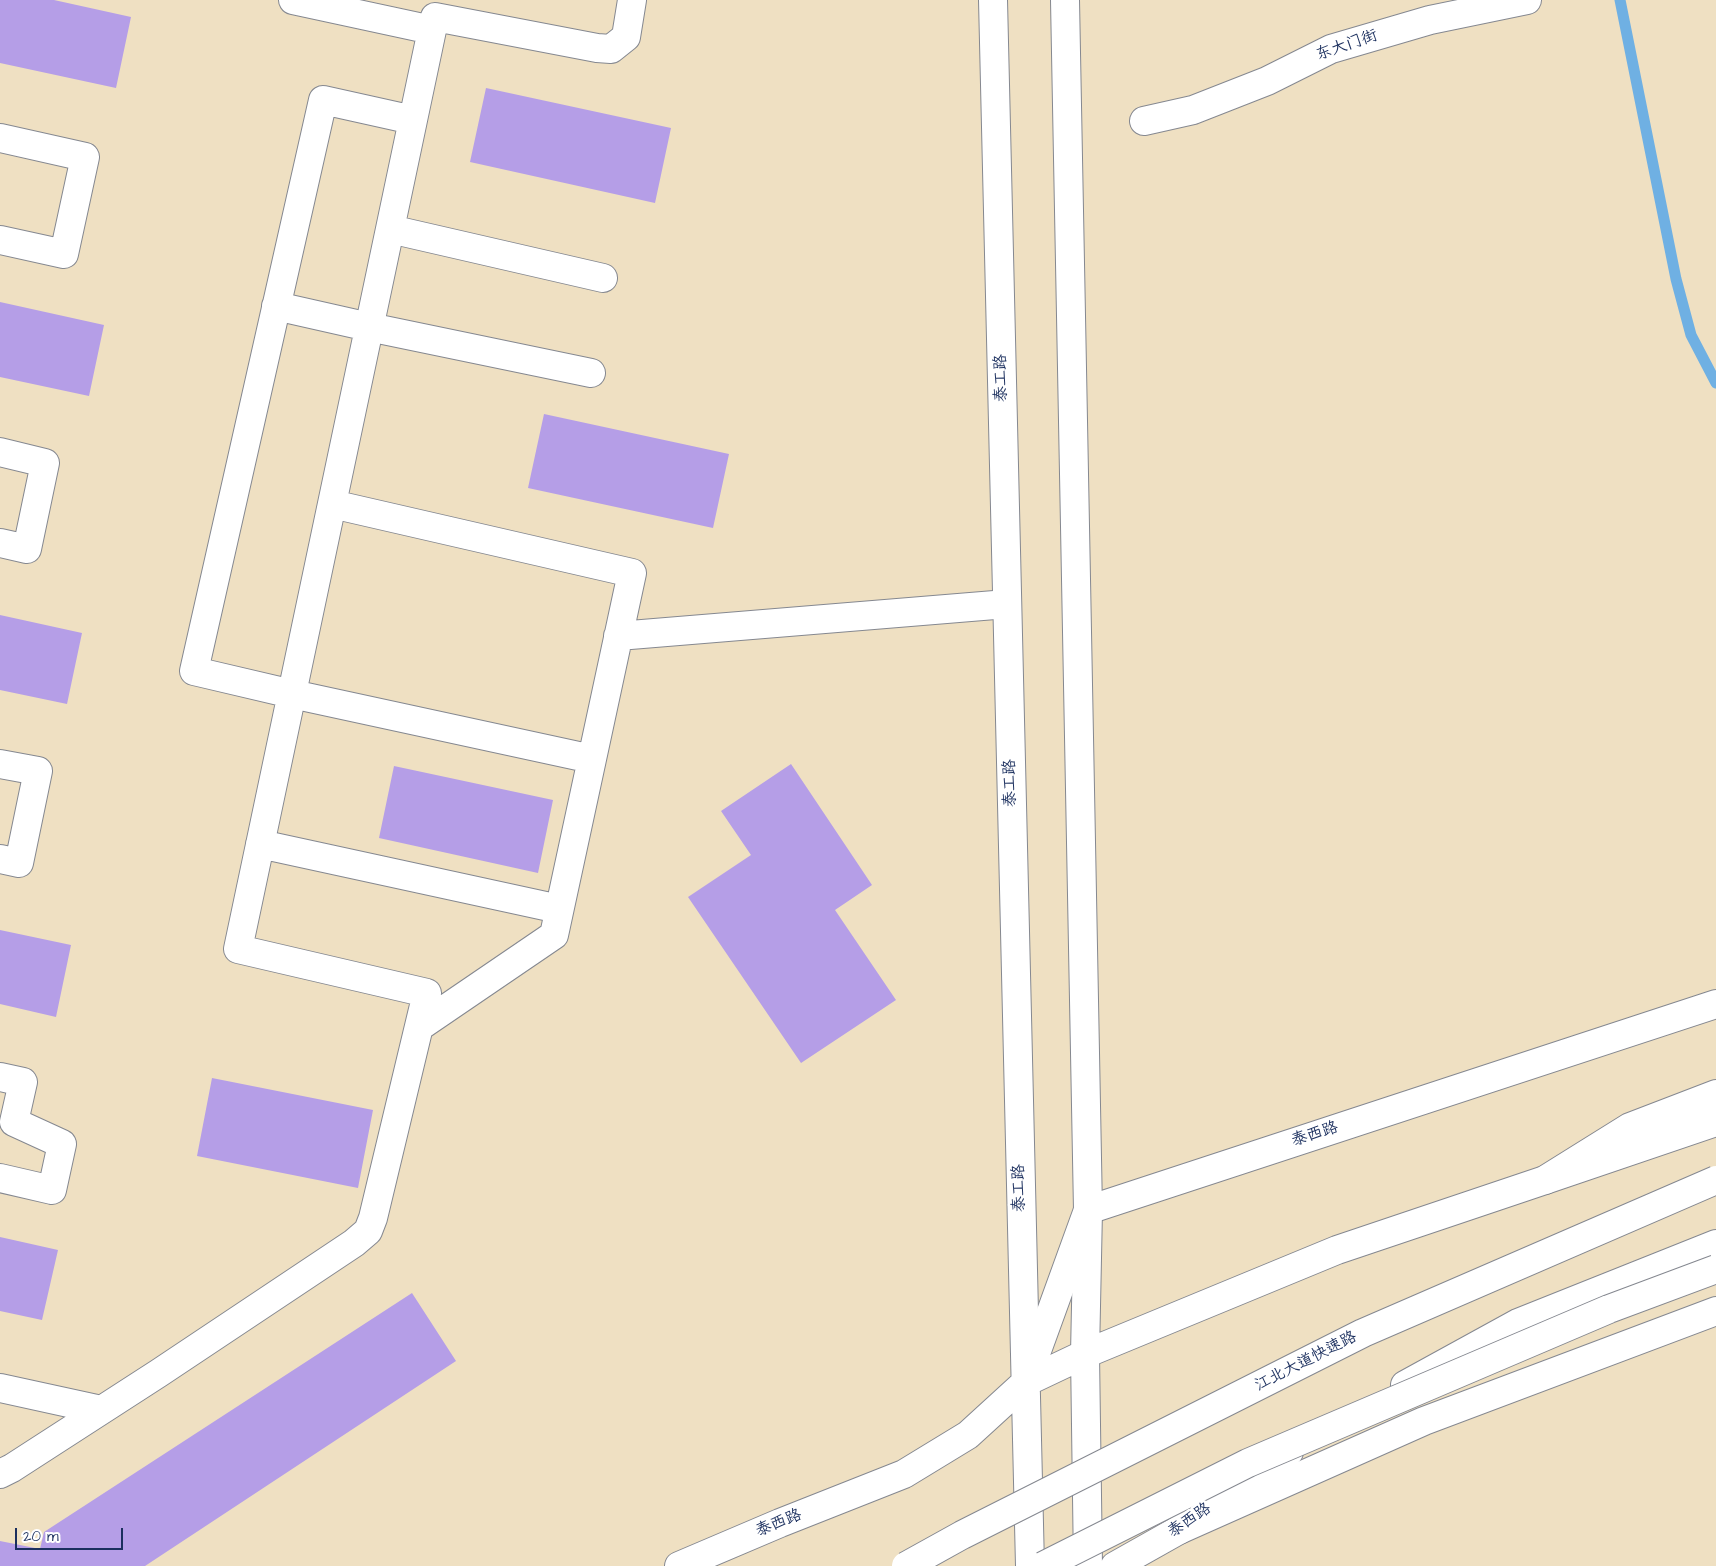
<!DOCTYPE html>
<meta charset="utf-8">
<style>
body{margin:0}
#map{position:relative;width:1716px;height:1566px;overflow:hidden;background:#efe0c2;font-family:"Architects Daughter",sans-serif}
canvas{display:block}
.scale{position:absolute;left:15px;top:1528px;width:108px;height:22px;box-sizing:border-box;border:2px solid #1b2f5e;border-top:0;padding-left:6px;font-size:15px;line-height:18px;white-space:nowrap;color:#1b2f5e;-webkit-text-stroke:4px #fff;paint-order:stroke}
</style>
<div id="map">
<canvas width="1716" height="1566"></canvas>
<div class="scale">20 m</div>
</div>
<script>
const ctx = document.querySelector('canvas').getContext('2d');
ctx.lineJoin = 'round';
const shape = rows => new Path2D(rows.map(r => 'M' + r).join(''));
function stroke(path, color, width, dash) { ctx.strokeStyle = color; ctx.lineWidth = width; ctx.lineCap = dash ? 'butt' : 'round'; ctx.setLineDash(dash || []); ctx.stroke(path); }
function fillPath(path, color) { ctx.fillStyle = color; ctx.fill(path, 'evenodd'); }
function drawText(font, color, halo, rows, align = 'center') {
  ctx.font = font + ' "Architects Daughter","LXGW WenKai TC",sans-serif'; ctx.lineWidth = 5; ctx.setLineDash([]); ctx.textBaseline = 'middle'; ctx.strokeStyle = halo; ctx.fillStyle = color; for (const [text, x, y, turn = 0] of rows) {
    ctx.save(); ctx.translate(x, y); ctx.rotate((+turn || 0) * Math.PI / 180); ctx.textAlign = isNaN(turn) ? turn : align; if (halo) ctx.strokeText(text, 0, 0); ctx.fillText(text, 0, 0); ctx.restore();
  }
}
const stream = shape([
 [1620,0,1676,279,1691,335,1716,383]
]);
const building = shape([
 [0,0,54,0,131,17,116,88,0,63],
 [486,88,671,128,655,203,470,162],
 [0,302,104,325,89,396,0,377],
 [544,414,729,454,713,528,528,488],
 [0,615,82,633,67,704,0,690],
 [791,764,872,885,835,910,896,1000,801,1063,688,897,751,855,721,811],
 [394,766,553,800,538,873,379,838],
 [0,930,71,945,56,1017,0,1004],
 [212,1078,373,1110,358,1188,197,1156],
 [0,1237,58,1250,42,1320,0,1311],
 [412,1293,456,1361,145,1566,0,1566,0,1541,40,1549,44,1532]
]);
const minor = shape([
 [435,17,597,48,611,49,626,37,632,0],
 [1144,121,1193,110,1267,81,1331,49,1430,20,1527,0],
 [0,138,85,157,64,254,0,240],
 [390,229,603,278],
 [276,306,369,327,591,373],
 [0,452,45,463,27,549,0,543],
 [332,504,632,573,592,759,292,694,194,671,323,100,413,120],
 [618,636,1007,604],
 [0,764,38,771,19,863,0,859],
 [260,844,559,909],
 [419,1027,554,935,592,759],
 [0,1077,23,1082,14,1122,62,1144,52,1190,0,1178],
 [1026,1381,1088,1210,1716,1004],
 [0,1388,101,1410],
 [0,1474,12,1468,159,1373,354,1243,368,1231,373,1218,427,993,238,949,432,30,293,0]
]);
const major = shape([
 [993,0,1030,1566],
 [1065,0,1088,1210,1085,1354,1088,1566],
 [1405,1385,1518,1323,1716,1244],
 [679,1566,780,1523,904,1474,968,1435,1026,1382,1085,1354,1337,1250,1545,1180,1630,1127,1716,1094],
 [1115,1566,1179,1530,1289,1452]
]);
const highway = shape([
 [1545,1180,1716,1122],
 [1179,1530,1424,1421,1716,1311]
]);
const highwayBridge = shape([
 [906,1566,962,1535,1363,1333,1716,1180],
 [1043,1566,1248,1463,1609,1309,1716,1269]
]);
const streetNames = [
 ["东大门街",1347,46,-19],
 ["泰工路",1002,378,-91],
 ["泰工路",1011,783,-91],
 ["泰西路",1315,1135,-18],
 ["泰工路",1020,1188,-91],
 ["江北大道快速路",1306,1362,-27],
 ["泰西路",1190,1521,-34],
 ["泰西路",779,1524,-22]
];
stroke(stream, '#6fb0e3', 11);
fillPath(building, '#b59ee7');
stroke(minor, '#858890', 30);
stroke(major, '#858890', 30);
stroke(highway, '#858890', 30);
stroke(minor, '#fff', 28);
stroke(major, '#fff', 28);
stroke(highway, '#fff', 28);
stroke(highwayBridge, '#858890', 30, []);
stroke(highwayBridge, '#fff', 28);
drawText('16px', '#1b2f5e', '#fff', streetNames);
</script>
